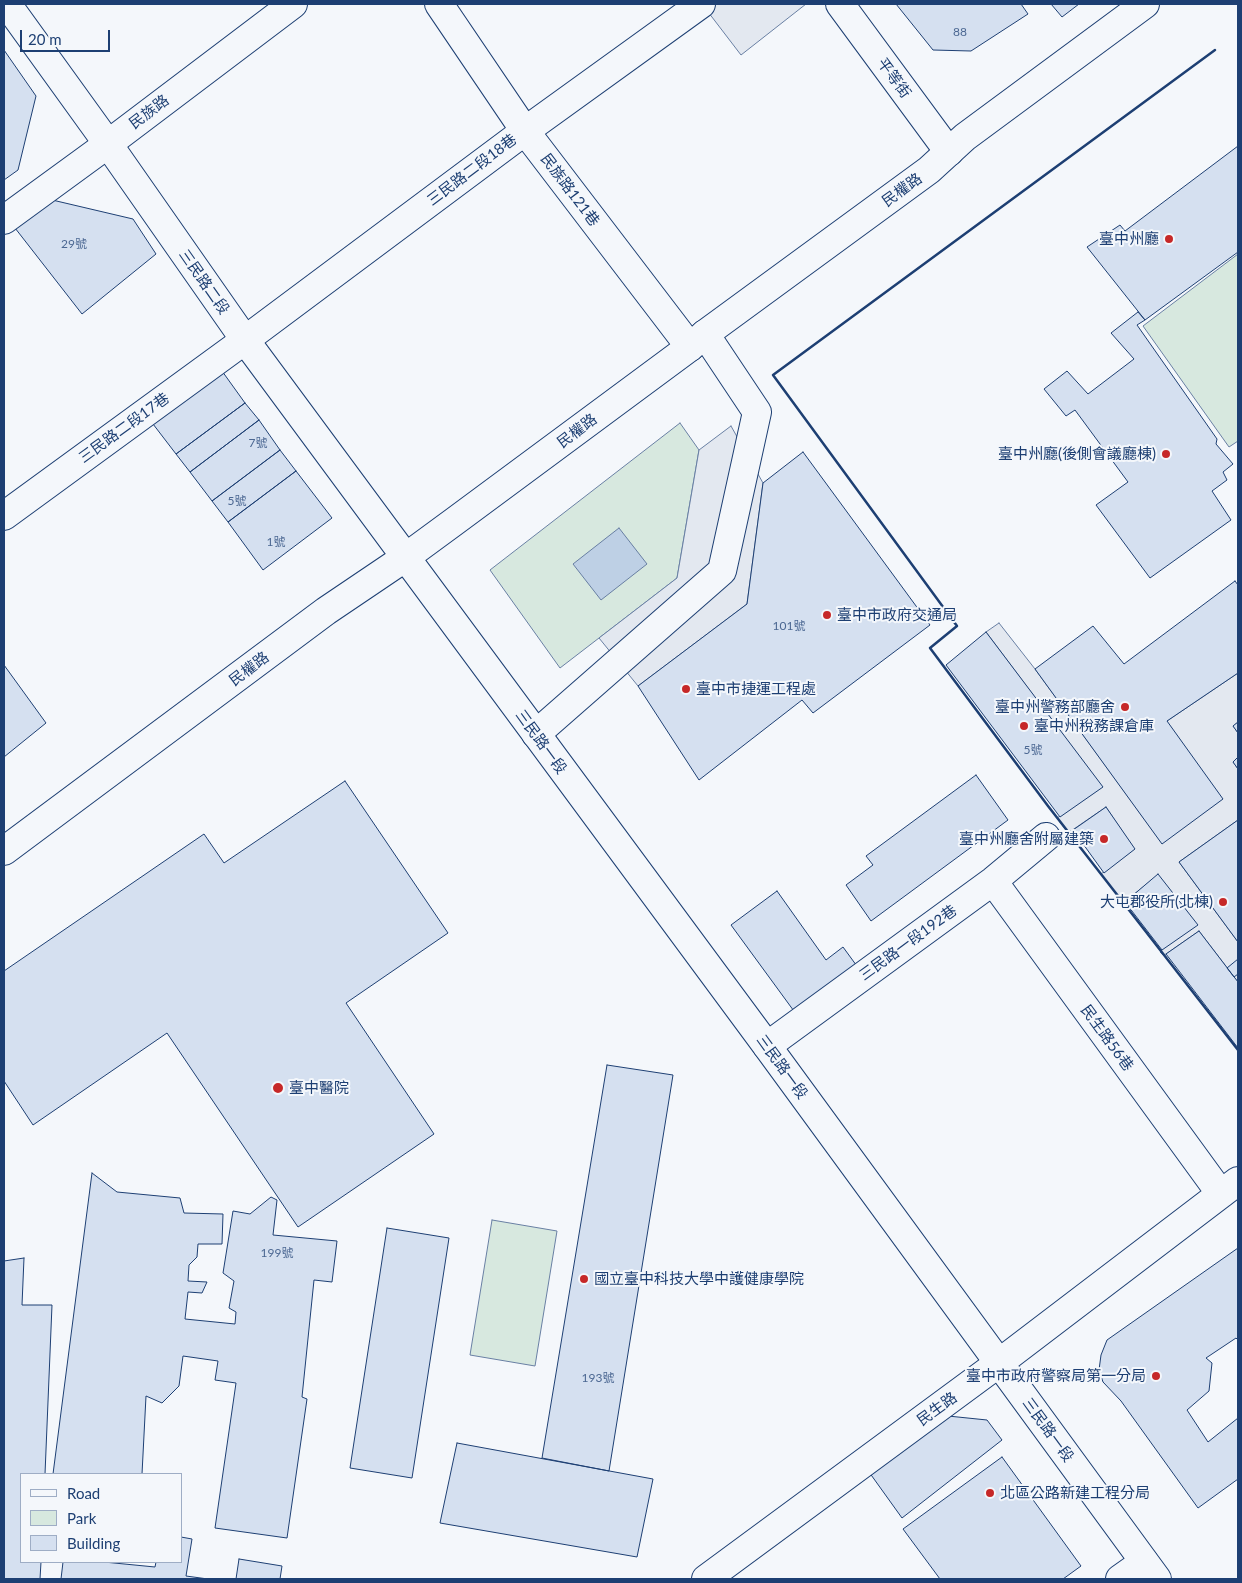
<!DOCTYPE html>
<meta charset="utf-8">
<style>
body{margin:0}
#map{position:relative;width:1242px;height:1583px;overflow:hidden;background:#f4f7fb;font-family:Lato,sans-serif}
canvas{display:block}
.frame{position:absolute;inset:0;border:5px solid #1d3f73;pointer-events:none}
.legend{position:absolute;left:20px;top:1473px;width:162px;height:90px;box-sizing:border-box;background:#f4f7fb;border:1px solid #9eadc5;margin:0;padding:6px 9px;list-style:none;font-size:15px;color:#1d3f73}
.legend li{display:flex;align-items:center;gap:10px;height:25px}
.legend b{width:25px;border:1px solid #9eadc5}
.scale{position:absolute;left:20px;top:30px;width:90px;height:22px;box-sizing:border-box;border:2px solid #1d3f73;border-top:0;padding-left:6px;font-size:15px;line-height:18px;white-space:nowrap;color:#1d3f73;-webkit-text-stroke:4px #f4f7fb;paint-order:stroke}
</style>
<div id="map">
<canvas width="1242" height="1583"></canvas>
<div class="frame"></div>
<ul class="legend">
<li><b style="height:6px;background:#f4f7fb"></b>Road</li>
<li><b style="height:14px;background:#d7e8df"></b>Park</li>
<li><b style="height:14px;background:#d5e0f0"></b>Building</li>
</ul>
<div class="scale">20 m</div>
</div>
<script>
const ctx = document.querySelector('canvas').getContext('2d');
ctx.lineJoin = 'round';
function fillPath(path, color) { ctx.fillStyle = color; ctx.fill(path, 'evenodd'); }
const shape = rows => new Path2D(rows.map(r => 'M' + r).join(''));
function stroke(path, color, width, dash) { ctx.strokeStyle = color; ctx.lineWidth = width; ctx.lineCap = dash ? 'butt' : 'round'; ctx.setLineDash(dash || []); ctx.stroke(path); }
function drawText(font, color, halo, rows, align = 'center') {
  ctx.font = font + ' Lato,"Noto Sans TC",sans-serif'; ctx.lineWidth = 4; ctx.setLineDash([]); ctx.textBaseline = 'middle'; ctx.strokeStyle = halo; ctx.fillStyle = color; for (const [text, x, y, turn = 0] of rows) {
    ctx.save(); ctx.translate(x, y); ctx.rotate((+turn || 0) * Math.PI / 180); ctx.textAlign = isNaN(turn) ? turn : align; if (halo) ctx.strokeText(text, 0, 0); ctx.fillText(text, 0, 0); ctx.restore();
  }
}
const green = shape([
 [1238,254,1238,441,1229,447,1143,326,1238,254],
 [680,423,699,450,677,578,560,668,490,570,680,423],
 [492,1220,557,1231,535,1366,470,1355,492,1220]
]);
const parking = shape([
 [702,4,806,4,741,55,702,4],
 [731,426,763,483,747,604,638,686,599,638,677,578,699,450,731,426],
 [999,623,1035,669,1162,843,1167,721,1238,673,1238,722,1233,726,1238,733,1238,757,1233,762,1238,769,1238,820,1179,862,1238,942,1238,982,1199,931,1166,954,1163,955,1160,952,1162,950,1158,875,1123,903,1101,874,1134,849,1106,807,1068,833,1057,818,1102,787,986,632,999,623]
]);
const water = shape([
 [619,528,647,564,601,600,573,564,619,528]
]);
const building = shape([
 [896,4,1021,4,1028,14,971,51,933,50,896,4],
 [1051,4,1079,4,1062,17,1051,4],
 [4,50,36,96,18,170,4,180,4,50],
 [1238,146,1238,252,1145,320,1087,247,1120,225,1125,231,1238,146],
 [48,199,133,219,156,254,82,314,15,228,48,199],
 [1138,312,1145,320,1137,325,1217,439,1216,444,1233,464,1223,472,1227,480,1212,491,1231,520,1150,578,1096,505,1128,482,1075,410,1066,416,1044,389,1067,371,1088,394,1134,359,1111,333,1138,312],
 [222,371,245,403,176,454,153,424,222,371],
 [245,403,259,420,190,472,176,454,245,403],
 [259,420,280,450,212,501,190,472,259,420],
 [280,450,296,471,228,522,212,501,280,450],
 [803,452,930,625,813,713,802,700,699,780,638,686,747,604,763,483,803,452],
 [296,471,332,518,263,570,228,522,296,471],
 [1235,581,1238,585,1238,673,1167,721,1223,799,1162,844,1035,669,1093,626,1124,664,1235,581],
 [986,632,1103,787,1060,817,946,665,986,632],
 [4,665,46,723,4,757,4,665],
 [1238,722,1238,733,1233,726,1238,722],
 [1238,757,1238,769,1233,762,1238,757],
 [976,775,1008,820,871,921,846,885,873,865,866,856,976,775],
 [345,781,448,933,346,1003,434,1134,298,1227,167,1033,33,1125,4,1081,4,971,204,834,224,863,345,781],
 [1106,807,1135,849,1104,873,1073,830,1106,807],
 [1238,820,1238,942,1179,862,1238,820],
 [1158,874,1198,925,1162,950,1125,902,1158,874],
 [777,891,826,960,843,947,862,973,799,1018,731,925,777,891],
 [1199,931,1238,982,1238,1048,1166,954,1199,931],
 [1238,959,1238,974,1234,977,1227,968,1238,959],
 [607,1065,673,1075,609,1471,542,1458,607,1065],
 [92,1173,117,1192,180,1198,184,1213,223,1214,222,1244,198,1244,197,1257,189,1265,188,1281,207,1282,202,1293,188,1292,185,1319,235,1324,236,1312,229,1308,234,1281,223,1273,233,1211,250,1214,271,1197,277,1200,273,1235,337,1241,332,1282,314,1280,302,1397,307,1399,287,1538,215,1528,236,1383,215,1380,218,1361,183,1356,179,1386,162,1403,146,1396,142,1474,53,1474,92,1173],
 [387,1228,449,1238,412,1478,350,1468,387,1228],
 [1238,1248,1238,1340,1236,1338,1206,1358,1212,1363,1209,1391,1187,1410,1208,1442,1238,1418,1238,1479,1198,1508,1121,1401,1103,1382,1099,1370,1101,1355,1107,1340,1238,1248],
 [24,1258,22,1305,52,1305,45,1474,21,1474,21,1562,41,1562,40,1579,4,1579,4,1261,24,1258],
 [948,1416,987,1420,1002,1440,902,1518,869,1472,948,1416],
 [457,1443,653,1479,637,1557,440,1523,457,1443],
 [1002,1457,1081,1566,1063,1579,940,1579,903,1529,1002,1457],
 [181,1537,192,1539,186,1576,208,1579,61,1579,63,1562,104,1562,155,1567,156,1562,181,1562,181,1537],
 [239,1559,282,1566,280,1579,236,1579,239,1559]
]);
const minor = shape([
 [439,4,525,131,690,347],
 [840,4,949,152],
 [4,220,108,144,293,4],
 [4,516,245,340,525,131,701,4],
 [536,734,722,571,757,412,705,334],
 [993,881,1221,1194],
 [767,1046,993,881,1046,837],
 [706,1579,999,1363,1238,1181],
 [1120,1579,1144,1562]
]);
const major = shape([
 [7,4,108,144,245,340,767,1046,1157,1579],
 [4,851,326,611,406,557,455,521,690,347,705,334,929,170,965,137,1145,4]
]);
const wall = shape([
 [1215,50,773,375,957,626,930,648,1048,806,1238,1050]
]);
const markers = [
 [1169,239,5,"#c62828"],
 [1166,454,5,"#c62828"],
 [827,615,5,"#c62828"],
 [686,689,5,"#c62828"],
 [1125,707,5,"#c62828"],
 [1024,726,5,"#c62828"],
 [1104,839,5,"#c62828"],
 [1223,902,5,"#c62828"],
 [278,1088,6,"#c62828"],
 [584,1279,5,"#c62828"],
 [1156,1376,5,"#c62828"],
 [990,1493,5,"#c62828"]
];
const numberNames = [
 ["88",960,32],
 ["29號",74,244],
 ["7號",258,443],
 ["5號",237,501],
 ["1號",276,542],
 ["101號",789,626],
 ["5號",1033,750],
 ["199號",277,1253],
 ["193號",598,1378]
];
const streetNames = [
 ["平等街",894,78,54],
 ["民族路",149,112,-37],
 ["三民路二段18巷",472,170,-37],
 ["民族路121巷",570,190,53],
 ["民權路",902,190,-36],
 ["三民路二段",204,282,55],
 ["三民路二段17巷",124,428,-36],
 ["民權路",577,431,-37],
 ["民權路",249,669,-37],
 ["三民路一段",541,742,54],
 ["三民路一段192巷",908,943,-36],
 ["民生路56巷",1107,1038,54],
 ["三民路一段",782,1067,54],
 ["民生路",937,1409,-36],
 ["三民路一段",1048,1430,54]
];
const poiNames = [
 ["臺中州廳",1159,239],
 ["臺中州廳(後側會議廳棟)",1156,454],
 ["臺中市政府交通局",837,615,"left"],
 ["臺中市捷運工程處",696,689,"left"],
 ["臺中州警務部廳舍",1115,707],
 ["臺中州稅務課倉庫",1034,726,"left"],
 ["臺中州廳舍附屬建築",1094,839],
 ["大屯郡役所(北棟)",1213,902],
 ["臺中醫院",289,1088,"left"],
 ["國立臺中科技大學中護健康學院",594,1279,"left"],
 ["臺中市政府警察局第一分局",1146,1376],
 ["北區公路新建工程分局",1000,1493,"left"]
];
fillPath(green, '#d7e8df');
stroke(green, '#687fa3', 1);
fillPath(parking, '#e3e8f0');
stroke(parking, '#687fa3', 1);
fillPath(water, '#bed0e5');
stroke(water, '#687fa3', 1);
fillPath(building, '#d5e0f0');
stroke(building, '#1d3f73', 1);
stroke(minor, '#1d3f73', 30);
stroke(major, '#1d3f73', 30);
stroke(minor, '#f4f7fb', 28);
stroke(major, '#f4f7fb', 28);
stroke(wall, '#1d3f73', 2.5);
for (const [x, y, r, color] of markers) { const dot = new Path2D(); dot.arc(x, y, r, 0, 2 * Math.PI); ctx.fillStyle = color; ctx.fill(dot); stroke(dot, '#f4f7fb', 2); }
drawText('12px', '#4b6792', null, numberNames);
drawText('15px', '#1d3f73', '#f4f7fb', streetNames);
drawText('15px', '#1d3f73', '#f4f7fb', poiNames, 'right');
</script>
